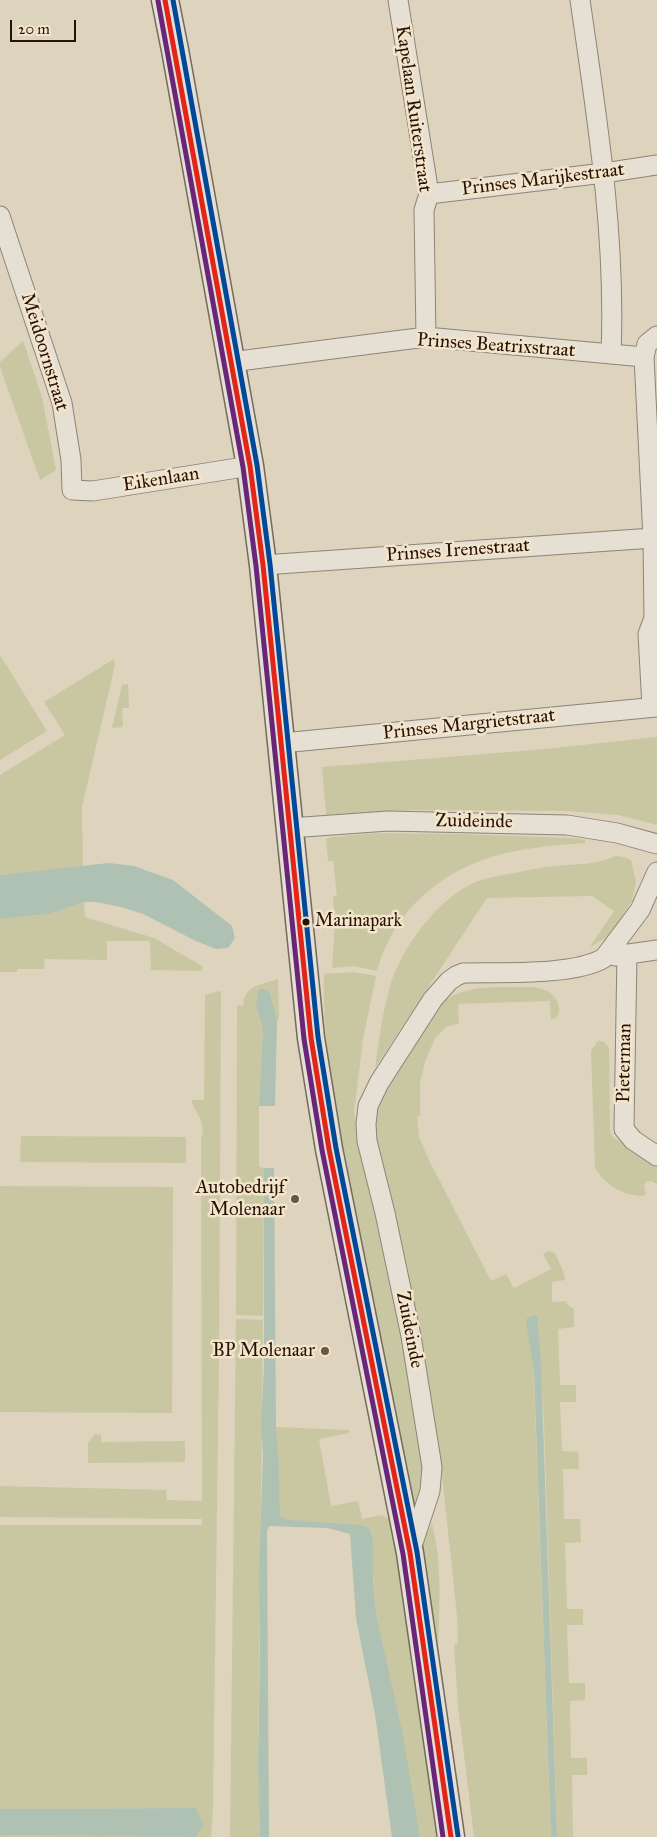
<!DOCTYPE html>
<html>
<head>
<meta charset="utf-8">
<style>
  body { margin:0 }
  #map { position:relative; width:657px; height:1837px; overflow:hidden; background:#ded3bd; font-family:"IM FELL Great Primer",serif }
  canvas { display:block }
  .scale { position:absolute; left:10px; top:20px; width:66px; height:22px; box-sizing:border-box; border:2px solid #281206; border-top:0; padding-left:6px; font-size:15px; line-height:18px; white-space:nowrap; color:#281206; -webkit-text-stroke:4px #f3e5cb; paint-order:stroke }
</style>
</head>
<body>
<div id="map">
<canvas width="657" height="1837"></canvas>
<div class="scale">20 m</div>
</div>
<script>
const c = document.querySelector('canvas').getContext('2d');
c.lineJoin = 'round';
function fill(path, color) { c.fillStyle = color; c.fill(path, 'evenodd'); }
function trace(path, color, width, dash) { c.strokeStyle = color; c.lineWidth = width; c.lineCap = dash ? 'butt' : 'round'; c.setLineDash(dash || []); c.stroke(path); }
function drawText(font, color, halo, rows, align = 'center') {
  c.font = font + ' "IM FELL Great Primer",serif'; c.lineWidth = 5; c.setLineDash([]); c.textBaseline = 'middle'; c.strokeStyle = halo; c.fillStyle = color; for (const [text, x, y, turn = 0] of rows) {
    c.save(); c.translate(x, y); c.rotate((+turn || 0) * Math.PI / 180); c.textAlign = isNaN(turn) ? turn : align; if (halo) c.strokeText(text, 0, 0); c.fillText(text, 0, 0); c.restore();
  }
}
fill(new Path2D(`
  M 23,341 L 42,397 L 56,470 L 40,480 L 0,367 L 0,362 Z
  M 0,655 L 47,731 L 0,760 Z
  M 114,659 L 115,665 L 82,807 L 83,867 L 0,875 L 0,775 L 65,735 L 44,702 Z
  M 128,684 L 129,708 L 122,708 L 123,727 L 112,728 L 122,685 Z
  M 657,737 L 657,825 L 618,815 L 565,811 L 413,810 L 326,815 L 322,767 L 535,750 Z
  M 377,833 L 458,834 L 573,838 L 585,840 L 585,843 C 559,845 532,847 506,853 C 444,868 394,908 377,971 L 354,966 L 332,968 L 335,921 L 333,897 L 337,896 L 333,861 L 328,861 L 326,839 L 333,837 Z
  M 616,856 L 624,857 L 631,860 L 636,881 L 632,901 L 609,936 L 590,947 L 614,911 L 592,896 L 487,898 L 375,1068 C 379,1042 382,1015 389,990 C 399,950 439,896 478,881 C 490,877 503,875 515,873 C 529,870 543,867 557,866 C 579,864 595,865 616,856 Z
  M 84,902 L 85,917 L 154,938 L 202,966 L 202,971 L 151,970 L 150,941 L 107,941 L 107,960 L 45,959 L 44,969 L 17,969 L 17,972 L 0,972 L 0,919 L 49,914 Z
  M 353,972 L 376,976 L 363,1039 L 354,1113 L 406,1352 L 425,1475 L 415,1507 L 413,1506 C 391,1399 368,1292 348,1185 C 336,1115 322,1046 324,974 Z
  M 278,979 L 279,1020 L 277,1020 L 270,992 L 261,988 L 256,1005 L 263,1030 L 259,1106 L 259,1167 L 264,1168 L 263,1316 L 236,1315 L 237,1005 L 243,1006 C 244,985 261,985 278,979 Z
  M 534,987 C 538,988 543,989 547,991 C 558,996 566,1016 551,1020 L 550,1001 L 458,1004 L 459,1023 L 446,1027 L 435,1038 L 425,1062 L 420,1083 L 420,1116 L 417,1117 L 419,1137 L 429,1160 L 491,1281 L 506,1274 L 514,1288 L 551,1269 L 543,1254 L 549,1251 L 555,1253 L 564,1273 L 565,1280 L 552,1282 L 552,1302 L 567,1301 L 566,1304 L 574,1309 L 574,1327 L 558,1329 L 560,1385 L 576,1385 L 576,1402 L 560,1402 L 562,1451 L 578,1452 L 579,1469 L 563,1469 L 564,1519 L 580,1519 L 581,1542 L 565,1543 L 567,1609 L 583,1609 L 583,1625 L 567,1625 L 569,1683 L 585,1683 L 585,1700 L 570,1701 L 571,1758 L 587,1758 L 587,1775 L 572,1775 L 573,1837 L 557,1837 L 544,1422 L 538,1318 L 533,1356 L 551,1837 L 474,1837 L 458,1706 L 454,1645 L 458,1643 L 457,1616 L 443,1484 L 431,1404 L 375,1136 C 376,1119 378,1106 385,1090 L 440,1005 C 463,982 504,988 534,987 Z
  M 219,991 L 221,992 L 219,1358 L 213,1808 L 211,1837 L 0,1837 L 0,1835 L 195,1837 L 196,1808 L 0,1809 L 0,1525 L 202,1525 L 202,1519 L 0,1517 L 0,1486 L 166,1490 L 167,1500 L 202,1501 L 201,1137 L 203,1135 L 201,1121 L 192,1103 L 192,1100 L 204,1100 L 205,995 Z
  M 598,1041 L 603,1041 L 609,1048 L 610,1133 L 614,1138 L 657,1165 L 657,1184 L 651,1181 L 646,1182 L 644,1186 L 646,1194 L 643,1196 C 623,1196 605,1185 595,1168 L 591,1051 Z
  M 21,1136 L 186,1137 L 186,1163 L 20,1162 Z
  M 0,1186 L 173,1187 L 172,1413 L 0,1412 Z
  M 236,1319 L 263,1320 L 258,1769 L 260,1837 L 230,1837 Z
  M 276,1427 L 349,1430 L 349,1433 L 319,1439 L 331,1506 L 358,1501 L 362,1519 L 382,1515 L 392,1521 L 440,1837 L 420,1837 L 377,1619 L 372,1569 L 364,1527 L 289,1520 L 283,1518 L 280,1515 L 279,1464 Z
  M 95,1434 L 101,1435 L 101,1442 L 185,1441 L 185,1462 L 88,1463 L 88,1443 Z
  M 432,1524 C 443,1566 439,1612 438,1655 L 422,1542 Z`), '#c9c7a2');
fill(new Path2D(`
  M 109,863 L 134,866 L 173,880 L 232,926 L 235,938 L 228,948 L 216,949 L 196,941 L 143,914 L 121,907 L 95,902 L 84,902 L 49,914 L 0,919 L 0,875 Z
  M 262,988 L 270,992 L 277,1020 L 275,1106 L 259,1106 L 263,1030 L 256,1005 L 258,991 Z
  M 264,1168 L 274,1168 L 276,1427 L 279,1464 L 280,1515 L 283,1518 L 289,1520 L 360,1525 L 369,1528 L 373,1541 L 373,1582 L 377,1619 L 403,1736 L 420,1837 L 392,1837 L 375,1714 L 356,1618 L 350,1534 L 327,1528 L 269,1526 L 267,1532 L 269,1837 L 260,1837 L 258,1769 L 260,1646 L 259,1574 L 263,1455 L 261,1429 L 264,1365 Z
  M 534,1315 L 538,1318 L 538,1322 L 541,1363 L 557,1837 L 551,1837 L 534,1372 L 526,1321 L 527,1318 Z
  M 196,1808 L 203,1825 L 196,1837 L 0,1835 L 0,1809 Z`), '#aec1b2');
const street = new Path2D(`
  M 398,0 L 429,194 L 424,210 L 426,337
  M 580,0 C 597,118 616,235 611,354
  M 429,194 L 604,173 L 657,165
  M 0,216 L 62,403 L 71,460 L 72,490 L 93,491 L 250,466
  M 231,362 L 426,337 L 644,357
  M 263,565 L 653,538
  M 652,707 L 648,634 L 654,618 L 653,538 L 644,357 L 647,344 L 657,336
  M 282,743 L 657,707
  M 290,828 L 388,821 L 567,825 L 617,833 L 657,844
  M 627,954 L 624,1129 L 633,1140 L 657,1156
  M 615,956 L 657,950
  M 410,1552 L 430,1491 L 432,1467 L 411,1336 L 385,1213 L 367,1141 L 366,1124 L 368,1106 L 379,1083 L 433,999 L 449,981 L 456,976 L 463,973 C 500,972 574,976 604,958 L 640,910 L 657,872`);
const secondary = new Path2D(`
  M 165,0 L 175,50 L 250,466 L 263,565 L 311,1038 L 329,1149 L 410,1553 L 451,1837`);
trace(street, '#8e8477', 21);
trace(secondary, '#746a5e', 29);
trace(street, '#e5dfd4', 19);
trace(secondary, '#e5dfd4', 26);
trace(new Path2D(`
  M 165,0 L 250,466 L 263,565 L 311,1038 L 329,1149 L 410,1553 L 451,1837`), '#e1251b', 5);
trace(new Path2D(`
  M 158,1 L 243,467 L 256,566 L 304,1039 L 322,1150 L 403,1554 L 443,1837`), '#68257a', 5);
trace(new Path2D(`
  M 173,0 L 257,465 L 270,564 L 318,1037 L 336,1148 L 417,1552 L 458,1836`), '#004899', 5);
for (const [x, y, r, color] of [
  [306,922,4.5,"#281206"],
  [295,1199,5,"#685646"],
  [325,1351,5,"#685646"]
]) { const dot = new Path2D(); dot.arc(x, y, r, 0, 2 * Math.PI); c.fillStyle = color; c.fill(dot); trace(dot, '#f3e5cb', 2); }
drawText('18px', '#281206', '#f3e5cb', [
  ["Marinapark",315,922]
], 'left');
drawText('19px', '#281206', '#f3e5cb', [
  ["Kapelaan Ruiterstraat",413,109,82],
  ["Prinses Marijkestraat",543,180,-7],
  ["Prinses Beatrixstraat",496,346,4],
  ["Meidoornstraat",44,352,73],
  ["Eikenlaan",161,480,-9],
  ["Prinses Irenestraat",458,551,-4],
  ["Prinses Margrietstraat",469,725,-6],
  ["Zuideinde",474,822,1],
  ["Pieterman",625,1063,-89],
  ["Zuideinde",409,1330,79]
]);
drawText('19px', '#281206', '#f3e5cb', [
  ["Autobedrijf",285,1188],
  ["Molenaar",285,1210],
  ["BP Molenaar",315,1351]
], 'right');
</script>
</body>
</html>
